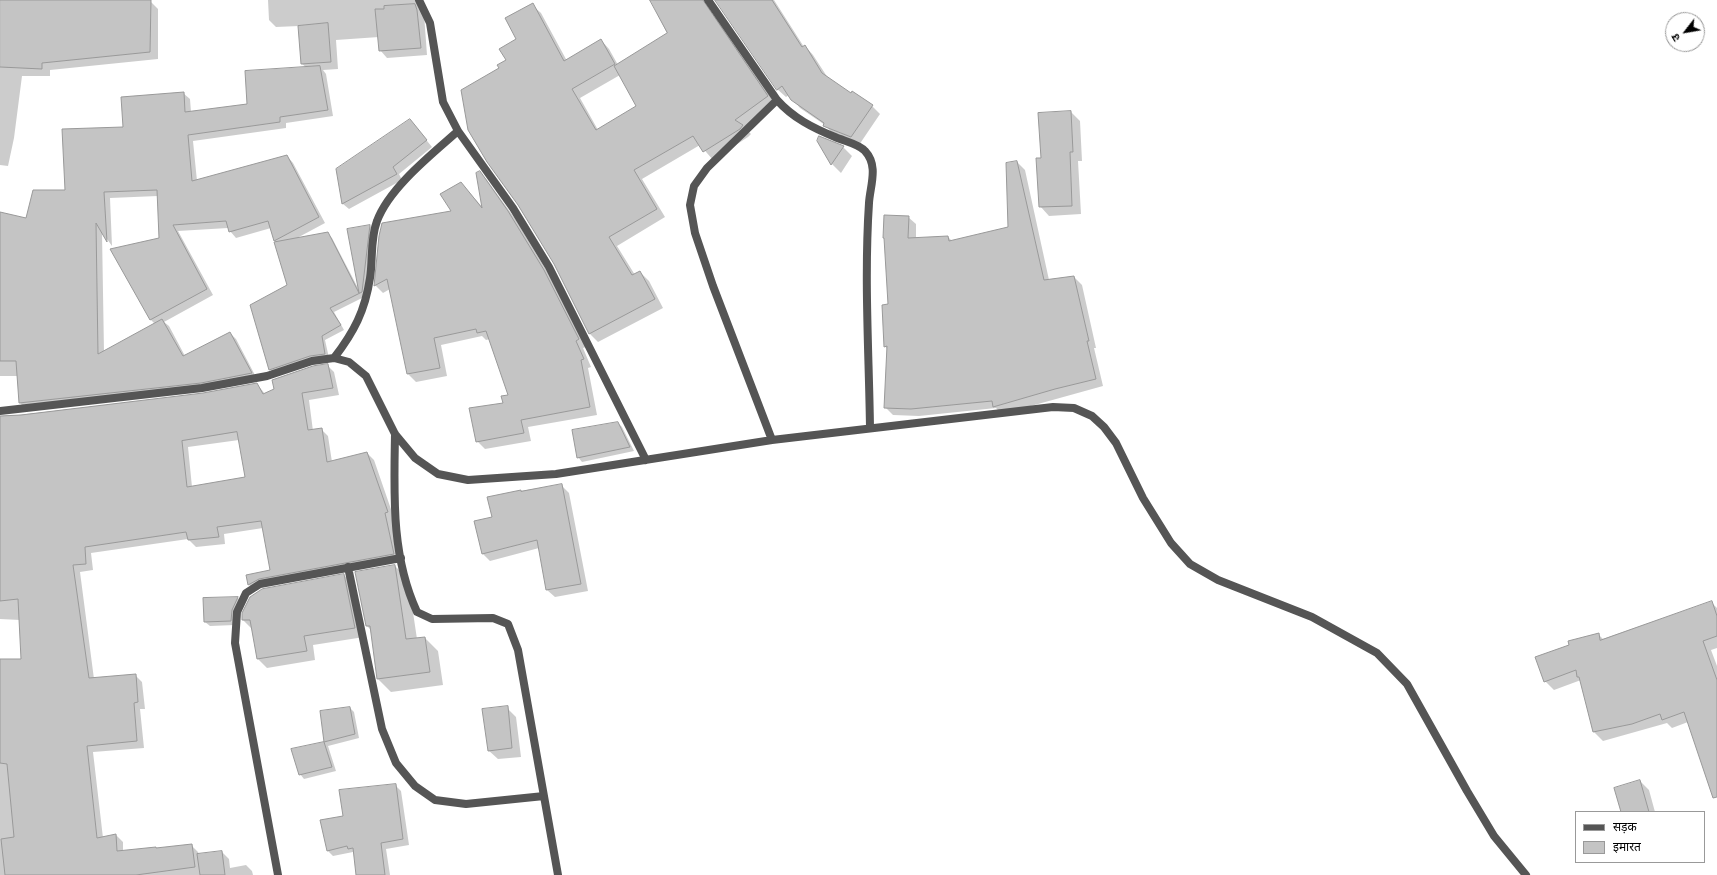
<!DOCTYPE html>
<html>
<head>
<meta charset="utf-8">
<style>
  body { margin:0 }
  #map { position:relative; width:1717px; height:875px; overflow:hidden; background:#fff; font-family:Barlow,"Noto Sans Devanagari",sans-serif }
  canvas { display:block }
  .legend { position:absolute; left:1575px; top:811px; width:130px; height:52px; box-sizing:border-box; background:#fff; border:1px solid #999; margin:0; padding:5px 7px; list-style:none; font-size:12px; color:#000 }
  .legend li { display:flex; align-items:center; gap:8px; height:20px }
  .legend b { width:20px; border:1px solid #999 }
  .north { position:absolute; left:1665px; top:12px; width:40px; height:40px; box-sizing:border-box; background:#fff; border:1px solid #999; border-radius:50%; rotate:239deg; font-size:11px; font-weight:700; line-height:16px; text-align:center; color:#000 }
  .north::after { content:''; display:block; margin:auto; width:14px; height:18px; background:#000; clip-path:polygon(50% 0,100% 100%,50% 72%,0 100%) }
</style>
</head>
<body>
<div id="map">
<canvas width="1717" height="875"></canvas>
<ul class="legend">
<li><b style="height:5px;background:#555"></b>सड़क</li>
<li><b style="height:11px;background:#c4c4c4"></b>इमारत</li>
</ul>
<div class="north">उ</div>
</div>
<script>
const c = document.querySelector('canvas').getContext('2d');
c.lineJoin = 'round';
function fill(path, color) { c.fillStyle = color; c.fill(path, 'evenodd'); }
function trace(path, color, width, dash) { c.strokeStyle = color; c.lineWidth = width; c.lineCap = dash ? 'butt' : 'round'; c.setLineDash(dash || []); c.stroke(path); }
fill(new Path2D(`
  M 0,0 L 150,1 L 158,9 L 158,59 L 50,70 L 50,76 L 22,76 L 14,138 L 8,166 L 0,165 Z
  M 268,0 L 423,0 L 427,55 L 387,58 L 380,50 L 379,37 L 336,40 L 338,69 L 323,70 L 326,74 L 333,116 L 286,123 L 286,128 L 193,141 L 197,181 L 287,156 L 293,163 L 325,223 L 297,238 L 327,233 L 332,238 L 359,290 L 370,226 L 374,230 L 366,296 L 334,312 L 344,330 L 325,340 L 329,358 L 274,373 L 269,369 L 288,285 L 271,228 L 236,238 L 230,231 L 228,228 L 178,231 L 213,295 L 164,322 L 169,326 L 185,356 L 230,333 L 236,339 L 257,379 L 26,409 L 20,403 L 17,376 L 0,376 L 0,322 L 66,191 L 124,128 L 183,93 L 190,99 L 191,112 L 248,105 L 307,68 L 302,64 L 299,26 L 276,27 L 269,20 ZM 158,196 L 160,239 L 112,249 L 151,320 L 155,324 L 104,352 L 102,232 L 112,246 L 110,198 Z
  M 651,0 L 684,0 L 707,10 L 716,18 L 776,105 L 745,128 L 751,134 L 748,137 L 713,160 L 700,145 L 642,179 L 665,217 L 617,246 L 635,275 L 640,272 L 649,281 L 663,308 L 598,342 L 590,334 L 500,68 L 507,61 L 518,40 L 532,5 L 541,13 L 567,61 L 601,40 L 609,49 L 618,65 L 669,33 ZM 620,75 L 638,106 L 598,130 L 580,98 Z
  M 722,0 L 774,0 L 804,47 L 805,46 L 813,55 L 828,78 L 851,94 L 872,106 L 880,114 L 859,145 L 833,134 L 825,125 L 800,108 L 789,95 L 786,97 L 777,89 Z
  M 1071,112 L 1080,121 L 1082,161 L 1078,161 L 1081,214 L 1049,216 L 1040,206 Z
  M 410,120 L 432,147 L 399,174 L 402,180 L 349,209 L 343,204 L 337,170 Z
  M 819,137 L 843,147 L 852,156 L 841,173 L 832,164 L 818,141 Z
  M 1017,162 L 1025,170 L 1049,280 L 1074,277 L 1082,285 L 1096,348 L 1094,348 L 1103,386 L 1002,414 L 996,408 L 919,416 L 893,415 L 885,407 L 887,349 L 885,346 L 889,305 L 908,217 L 916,224 L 916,239 L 948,237 L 952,241 L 1009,228 Z
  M 479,172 L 487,180 L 516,220 L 551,278 L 586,347 L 583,348 L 591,367 L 588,368 L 597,415 L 528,427 L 531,441 L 485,449 L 477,441 L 510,395 L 490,339 L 486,340 L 482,336 L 441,345 L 447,376 L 416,382 L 408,374 L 390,289 L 383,293 L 375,285 L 380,236 L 452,212 L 461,183 L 484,209 Z
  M 327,365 L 334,372 L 339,395 L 309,400 L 313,431 L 321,429 L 328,436 L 332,462 L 367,453 L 374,460 L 394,518 L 400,560 L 266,585 L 256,591 L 249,585 L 247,576 L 271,570 L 263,528 L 224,534 L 225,544 L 196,547 L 188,539 L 91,553 L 93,570 L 80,572 L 94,679 L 135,675 L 142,682 L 145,709 L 140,709 L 144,748 L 93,752 L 103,838 L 116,835 L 123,842 L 123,851 L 157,849 L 191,845 L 198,852 L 199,855 L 222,852 L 229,859 L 230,868 L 246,865 L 252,871 L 253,875 L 0,875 L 0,660 L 22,660 L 20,620 L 0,619 L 0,417 L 203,394 L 257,384 L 265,394 ZM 239,440 L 246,478 L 192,487 L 188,447 Z
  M 618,423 L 622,427 L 634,451 L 582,462 L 578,457 Z
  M 561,485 L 569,493 L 588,591 L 555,597 L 547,590 L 539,548 L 490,561 L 483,554 L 475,522 L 493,518 L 522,492 Z
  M 395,566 L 408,579 L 417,639 L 425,638 L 438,651 L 443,685 L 391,692 L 378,679 L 371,630 L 367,626 Z
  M 344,575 L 353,584 L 364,637 L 313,645 L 315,660 L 267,668 L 258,659 L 252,629 L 243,620 L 243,614 Z
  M 238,598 L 242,602 L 235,625 L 210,626 L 205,622 L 204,599 Z
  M 1711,602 L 1717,608 L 1717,648 L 1711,650 L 1717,666 L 1717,765 L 1688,722 L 1672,728 L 1667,723 L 1603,741 L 1594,732 L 1581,680 L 1554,690 L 1545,681 L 1598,634 L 1604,640 Z
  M 350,708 L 354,712 L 359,738 L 328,746 L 336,771 L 304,779 L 300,774 L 293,749 L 325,742 L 322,712 Z
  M 507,708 L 516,717 L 521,757 L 498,759 L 488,750 Z
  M 1640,781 L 1649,790 L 1655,812 L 1622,812 Z
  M 395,785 L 401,791 L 409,845 L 386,849 L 390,875 L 357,875 L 354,854 L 353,852 L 333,856 L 328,851 L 344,816 Z`), '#0003');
const building = new Path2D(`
  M 0,0 L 151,0 L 150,52 L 42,63 L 42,69 L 0,67 Z
  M 650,0 L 703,0 L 768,96 L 735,120 L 743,125 L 740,129 L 703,152 L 693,136 L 634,170 L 657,209 L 609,237 L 632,275 L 640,271 L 655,299 L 589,334 L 554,264 L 518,205 L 487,162 L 468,130 L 461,90 L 499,68 L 497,65 L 506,60 L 499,49 L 516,39 L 505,18 L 533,3 L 564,61 L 601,39 L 615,64 L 572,89 L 596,130 L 636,106 L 614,66 L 667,33 Z
  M 715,0 L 772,0 L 802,47 L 805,45 L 822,73 L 851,93 L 852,91 L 873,105 L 851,137 L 823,126 L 824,123 L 791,100 L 782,86 L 777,90 Z
  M 415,4 L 417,10 L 421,48 L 379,51 L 375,9 L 384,9 L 384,6 Z
  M 328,23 L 331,62 L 301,64 L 298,26 Z
  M 320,66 L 328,110 L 280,117 L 280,122 L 188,135 L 192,181 L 287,155 L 319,217 L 274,241 L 268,221 L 229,232 L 226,221 L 173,225 L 207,289 L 150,320 L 110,249 L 159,238 L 157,190 L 104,192 L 107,242 L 96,223 L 98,354 L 162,319 L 183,356 L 230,332 L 252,373 L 201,383 L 19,403 L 16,361 L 0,361 L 0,212 L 26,218 L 33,190 L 65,190 L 62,129 L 123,127 L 121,97 L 184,92 L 185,112 L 247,104 L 245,71 Z
  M 1071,111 L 1073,152 L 1070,152 L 1072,206 L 1039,207 L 1036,158 L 1041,158 L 1038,113 Z
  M 410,119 L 427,140 L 393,167 L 397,174 L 342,204 L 336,169 Z
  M 819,136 L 844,146 L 831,165 L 817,141 Z
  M 1017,161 L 1044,280 L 1074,276 L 1089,341 L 1087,341 L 1096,379 L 1055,389 L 993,407 L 992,401 L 911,409 L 884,408 L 887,346 L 884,347 L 882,305 L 888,304 L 884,238 L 883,238 L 884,215 L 909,216 L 908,238 L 948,236 L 949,241 L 1008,227 L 1006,163 Z
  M 480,171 L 508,211 L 544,270 L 579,339 L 576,341 L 584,359 L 581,360 L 590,407 L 521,420 L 524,433 L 476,442 L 469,408 L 503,403 L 501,396 L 508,395 L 486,331 L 477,333 L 476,329 L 434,338 L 440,368 L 407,374 L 387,279 L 374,286 L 379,236 L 382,223 L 451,211 L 440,194 L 461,182 L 482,208 L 476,173 Z
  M 370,225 L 362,292 L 330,308 L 341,325 L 322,336 L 325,354 L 310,356 L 269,370 L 250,305 L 287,285 L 274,242 L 328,232 L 359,293 L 347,229 Z
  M 328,364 L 333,388 L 302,393 L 308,430 L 322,428 L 327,462 L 367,452 L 388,512 L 385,513 L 394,554 L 259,579 L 248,585 L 246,575 L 270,570 L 261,521 L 217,527 L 219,537 L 188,540 L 186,532 L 85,547 L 86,564 L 73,565 L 89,678 L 136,674 L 138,702 L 134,703 L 137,741 L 87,746 L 97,838 L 116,834 L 117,851 L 156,847 L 156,848 L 192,844 L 195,867 L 136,875 L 5,875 L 1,839 L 14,837 L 7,764 L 0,763 L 0,659 L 21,659 L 18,599 L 0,601 L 0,416 L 21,415 L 203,393 L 257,383 L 263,394 L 274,389 L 272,380 L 313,366 ZM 237,432 L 245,477 L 187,487 L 182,441 Z
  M 618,422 L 630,447 L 577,458 L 572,430 Z
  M 562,484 L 581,584 L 546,590 L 537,540 L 482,554 L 474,521 L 492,517 L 487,497 L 521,490 L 521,491 Z
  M 395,565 L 406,639 L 425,637 L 430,672 L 377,679 L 370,626 L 366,626 L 355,572 Z
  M 344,574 L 355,628 L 304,636 L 307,651 L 257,659 L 250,620 L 242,620 L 242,613 L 250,597 L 262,589 Z
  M 238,597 L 232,610 L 231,621 L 204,622 L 203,598 Z
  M 1712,601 L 1717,616 L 1717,636 L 1703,641 L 1717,680 L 1717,797 L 1713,798 L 1684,712 L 1662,720 L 1660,714 L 1632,724 L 1593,732 L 1579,677 L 1577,677 L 1576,670 L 1544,682 L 1535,657 L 1569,645 L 1568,641 L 1599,633 L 1600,640 Z
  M 508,706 L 512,748 L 488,751 L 482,709 Z
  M 350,707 L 355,734 L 324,742 L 320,711 Z
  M 324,742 L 332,767 L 299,775 L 291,749 Z
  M 1640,780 L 1649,812 L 1621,812 L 1614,788 Z
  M 396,784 L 403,839 L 381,843 L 385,875 L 356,875 L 353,848 L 348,849 L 347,846 L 327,851 L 320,820 L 343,816 L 339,790 Z
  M 222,851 L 225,875 L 200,875 L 197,854 Z`);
fill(building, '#c4c4c4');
trace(building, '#999', 1);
trace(new Path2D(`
  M 419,0 L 430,23 L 443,102 L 458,131 L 513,208 L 549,267 L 646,460
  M 708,0 L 777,100 C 793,118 813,128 835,137 C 844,141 859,144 865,151 C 879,166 870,186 869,203 C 864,278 869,354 870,428
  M 334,358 C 354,332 365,311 370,278 C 373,260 370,239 377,221 C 389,188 432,154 458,131
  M 0,411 L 202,388 L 267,376 L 312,361 L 334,358 L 349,362 L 366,376 L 395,434 L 415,458 L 438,474 L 468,480 L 556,474 L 772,440 L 1053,407 L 1074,408 L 1092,416 L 1104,427 L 1116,443 L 1143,498 L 1171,543 L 1190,564 L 1218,580 L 1312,617 L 1377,653 L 1407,684 L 1467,791 L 1494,836 L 1526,875
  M 395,434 C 394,494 391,556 417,612 L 432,619 L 493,618 L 508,624 L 518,650 L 558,875
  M 772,440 L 713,286 L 695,233 L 690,205 L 694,186 L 707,168 L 777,100
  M 348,567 L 382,729 L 396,763 L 415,786 L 435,800 L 466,804 L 544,796
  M 278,875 L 235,643 L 237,612 L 246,593 L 260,584 L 401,558`), '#555', 8);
</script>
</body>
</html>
